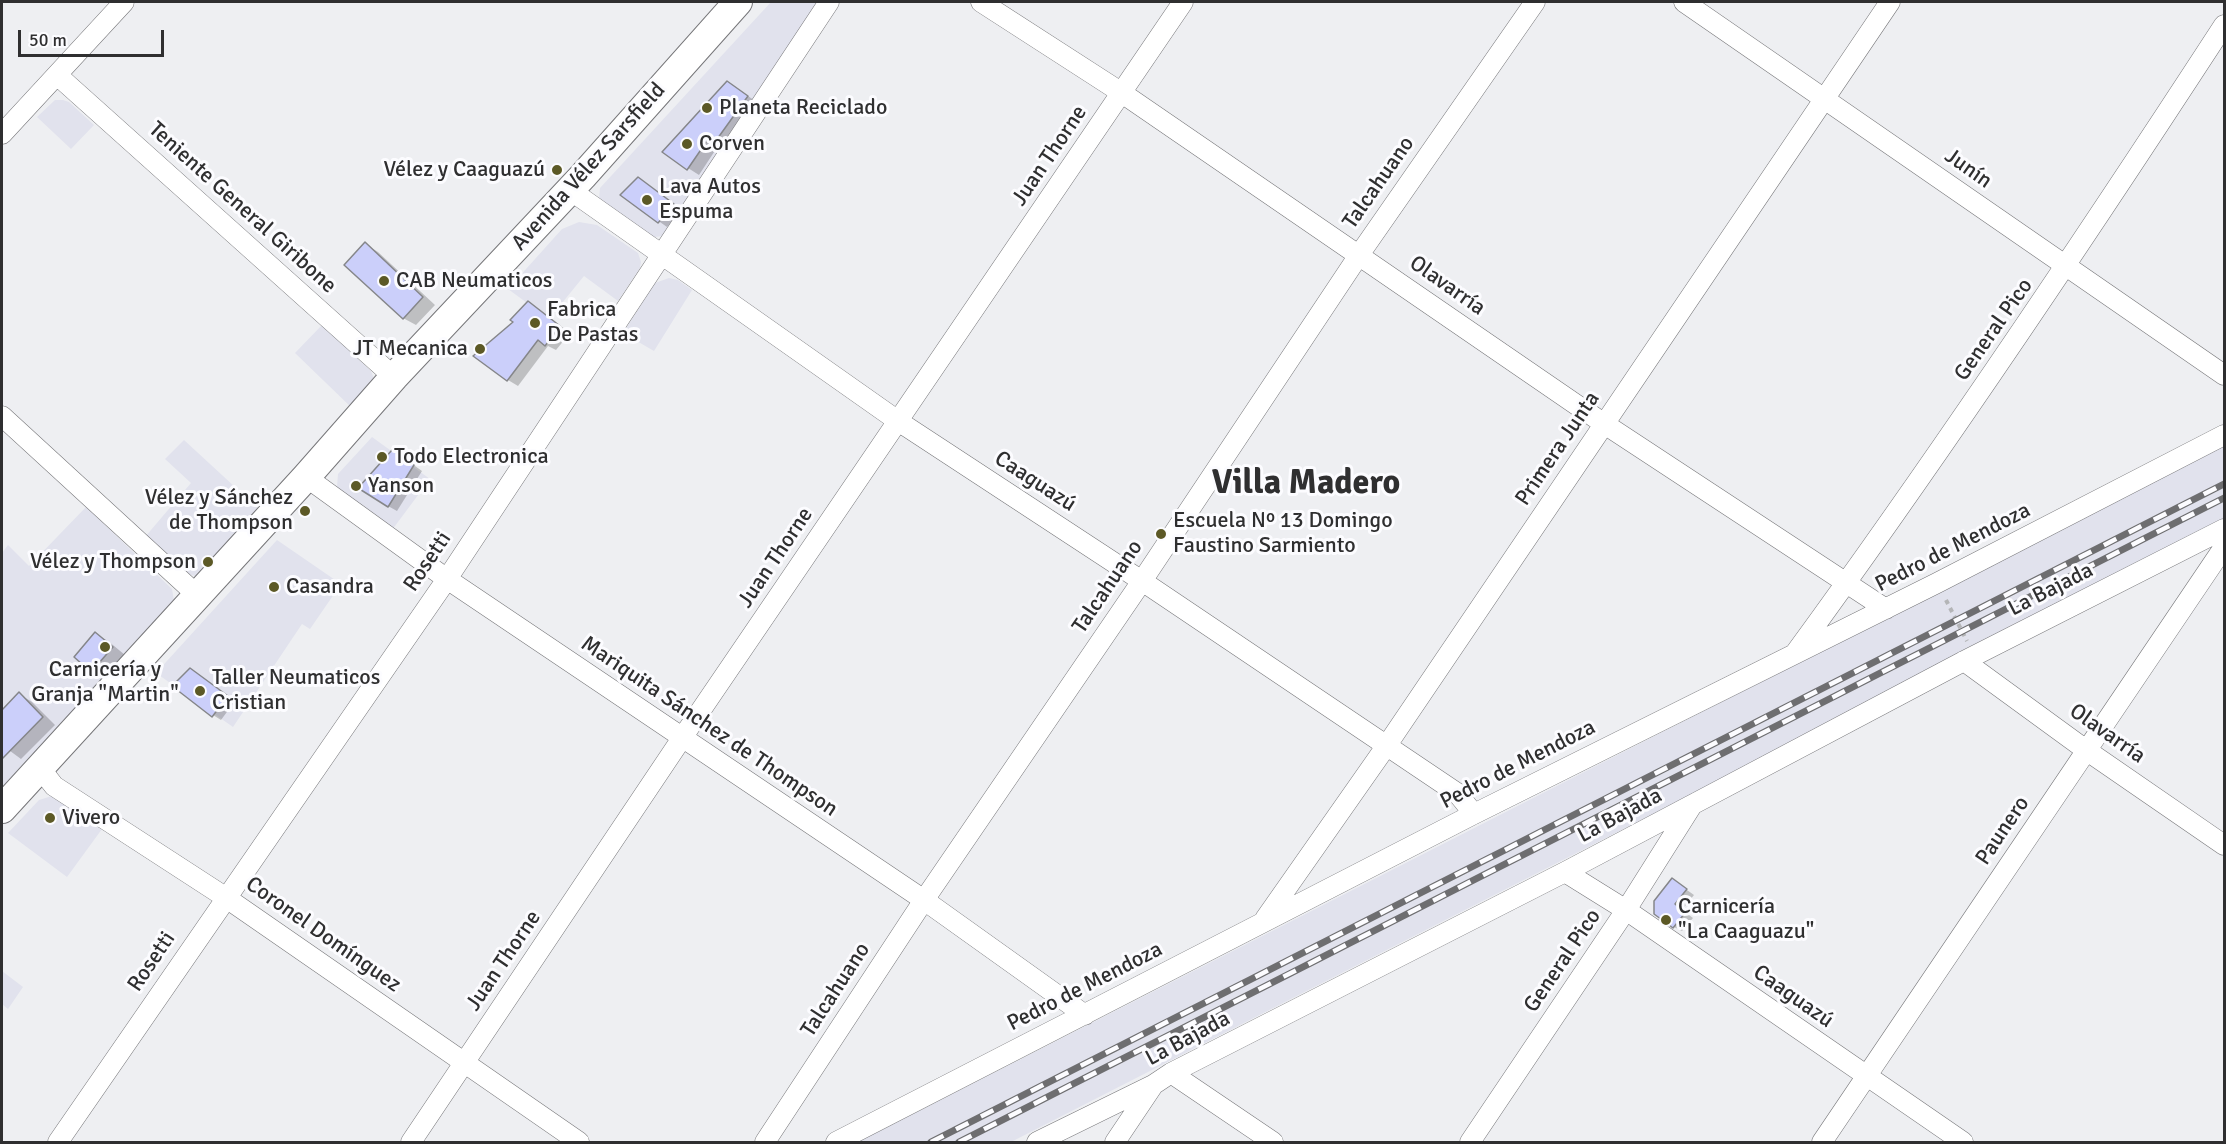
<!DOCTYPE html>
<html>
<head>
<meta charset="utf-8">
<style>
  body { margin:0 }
  #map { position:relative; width:2226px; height:1144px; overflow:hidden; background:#eeeff2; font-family:Signika,sans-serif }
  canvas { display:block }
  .frame { position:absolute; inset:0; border:3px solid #2f2f30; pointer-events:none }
  .scale { position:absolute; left:18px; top:30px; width:146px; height:27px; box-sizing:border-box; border:3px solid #2f2f30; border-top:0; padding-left:8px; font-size:18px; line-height:21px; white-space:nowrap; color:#2f2f30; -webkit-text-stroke:4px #fcfcff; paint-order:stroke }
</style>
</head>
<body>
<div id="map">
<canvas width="2226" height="1144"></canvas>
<div class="frame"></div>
<div class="scale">50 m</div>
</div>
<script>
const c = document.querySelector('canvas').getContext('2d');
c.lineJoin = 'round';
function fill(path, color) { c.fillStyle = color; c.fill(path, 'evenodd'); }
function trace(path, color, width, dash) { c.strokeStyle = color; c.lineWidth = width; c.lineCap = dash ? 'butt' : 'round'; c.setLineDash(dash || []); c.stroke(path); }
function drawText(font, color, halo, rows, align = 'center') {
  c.font = font + ' Signika,sans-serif'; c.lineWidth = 6; c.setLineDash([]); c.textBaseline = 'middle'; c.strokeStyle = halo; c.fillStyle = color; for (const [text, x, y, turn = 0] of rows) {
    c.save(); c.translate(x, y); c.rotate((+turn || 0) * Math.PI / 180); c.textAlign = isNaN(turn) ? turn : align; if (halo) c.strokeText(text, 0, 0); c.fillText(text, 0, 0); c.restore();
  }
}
fill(new Path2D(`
  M 771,2 L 822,2 L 669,228 L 662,236 L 655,237 L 649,236 L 599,199 L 600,188 Z
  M 55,100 L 63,100 L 69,102 L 94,125 L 71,149 L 37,117 Z
  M 579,222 L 597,225 L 638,253 L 641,262 L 640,268 L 618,301 L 584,276 L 549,319 L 508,289 L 562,229 Z
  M 669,278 L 678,280 L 692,290 L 654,351 L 623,333 L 655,283 Z
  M 322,325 L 371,371 L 374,379 L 354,410 L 295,353 Z
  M 372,437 L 430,479 L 392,530 L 340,493 L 337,487 L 338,474 Z
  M 184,440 L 261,511 L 204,572 L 195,576 L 185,573 L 145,537 L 191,483 L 165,459 Z
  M 2224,446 L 2224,522 L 1011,1142 L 858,1142 Z
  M 86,507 L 172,589 L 174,601 L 2,793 L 2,553 L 8,545 L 29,566 Z
  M 277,540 L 341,584 L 310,629 L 302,624 L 233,727 L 156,673 Z
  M 52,796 L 102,829 L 67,877 L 8,833 L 39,800 Z
  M 2,971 L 23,987 L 8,1009 L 2,1004 Z`), '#e1e2ed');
fill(new Path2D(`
  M 738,89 L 758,103 L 727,147 L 720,143 L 699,175 L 688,168 Z
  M 646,184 L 681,210 L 667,227 L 622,195 Z
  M 365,244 L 378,252 L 435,305 L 416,325 L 403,318 Z
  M 539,309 L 570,333 L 556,350 L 548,346 L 518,386 L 508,380 Z
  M 401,456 L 422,471 L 397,511 L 388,506 Z
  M 95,634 L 108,641 L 125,655 L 105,678 L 92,671 Z
  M 198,675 L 235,701 L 221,720 L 213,715 Z
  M 19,694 L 32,702 L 55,725 L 21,759 L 2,745 L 2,712 Z
  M 1673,880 L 1694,895 L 1682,910 L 1693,918 L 1682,931 L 1674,927 Z`), '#0003');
const building = new Path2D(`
  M 727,81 L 748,96 L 715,142 L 711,135 L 687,170 L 662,152 Z
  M 638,177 L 674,204 L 658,223 L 620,195 Z
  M 365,242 L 423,297 L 403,319 L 344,265 Z
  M 528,301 L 560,326 L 545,346 L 538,340 L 507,381 L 473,356 L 513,322 L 510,320 Z
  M 392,450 L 414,465 L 388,507 L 358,488 Z
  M 95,632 L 113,647 L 91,672 L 74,657 Z
  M 190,668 L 228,696 L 212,717 L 172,686 Z
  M 19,692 L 43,717 L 2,759 L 2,710 Z
  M 1672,878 L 1687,889 L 1675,904 L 1685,913 L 1673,928 L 1654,914 L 1654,901 Z`);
fill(building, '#cbcffa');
trace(building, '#858689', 1.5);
const street = new Path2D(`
  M 981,2 L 1122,93 L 1603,423 L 1886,609
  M 1684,2 L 2224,375
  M 57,75 L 394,377
  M 2,134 L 124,2
  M 570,190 L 898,421 L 1142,581 L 1457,793 L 1474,814
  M 2,416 L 197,595
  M 306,477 L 447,579 L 924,900 L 1085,1015
  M 1796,652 C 1945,448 2086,237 2224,25
  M 1964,661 L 2086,750 L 2224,845
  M 40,768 L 54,786 L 225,897 L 579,1142
  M 1565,872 L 1626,910 L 1963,1142
  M 1265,919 L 1387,745 L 1890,2
  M 1171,1073 L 1273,1142
  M 58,1142 L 447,579 L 829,2
  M 411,1142 L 682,738 L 1183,2
  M 765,1142 L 924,900 L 1142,581 L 1359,255 L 1535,2
  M 836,1142 L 1474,814 L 1937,583 L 2224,435
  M 1037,1142 L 1153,1085 L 1171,1073 L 1565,872 L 1964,661 L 2224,529
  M 1115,1142 L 1152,1087
  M 1470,1142 L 1626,910 L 1691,807
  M 1822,1142 L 2224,547`);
const secondary = new Path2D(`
  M 2,809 L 306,477 L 394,377 L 583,176 L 738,2`);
trace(street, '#767679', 21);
trace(secondary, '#767679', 30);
trace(new Path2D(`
  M 1946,600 L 1967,641`), '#b4b5b7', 4, [4.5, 4.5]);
trace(street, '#fff', 20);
trace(secondary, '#fff', 28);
const rail = new Path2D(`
  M 931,1142 L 2224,484
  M 959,1142 L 2224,498`);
trace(rail, '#6e6e70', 7);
trace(rail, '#fcfcff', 4.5, [14]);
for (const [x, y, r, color] of [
  [707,108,6,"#5c5926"],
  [687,144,6,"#5c5926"],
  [557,170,6,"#5c5926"],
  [647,200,6,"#5c5926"],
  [384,281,6,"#5c5926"],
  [535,323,6,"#5c5926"],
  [480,349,6,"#5c5926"],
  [382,457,6,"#5c5926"],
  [356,486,6,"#5c5926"],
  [305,511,6,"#5c5926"],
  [1161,534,6,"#5c5926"],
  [208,562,6,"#5c5926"],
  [274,587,6,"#5c5926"],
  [105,647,6,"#5c5926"],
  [200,691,6,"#5c5926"],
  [50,818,6,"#5c5926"],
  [1666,920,6,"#5c5926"]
]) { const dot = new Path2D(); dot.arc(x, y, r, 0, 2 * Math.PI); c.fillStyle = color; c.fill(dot); trace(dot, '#fcfcff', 2); }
drawText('22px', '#2f2f30', '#fcfcff', [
  ["Planeta Reciclado",719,108],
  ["Corven",699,144],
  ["Vélez y Caaguazú",545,170,"right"],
  ["Lava Autos",659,187],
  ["Espuma",659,212],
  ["CAB Neumaticos",396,281],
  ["Fabrica",547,310],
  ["De Pastas",547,335],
  ["JT Mecanica",468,349,"right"],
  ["Todo Electronica",394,457],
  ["Yanson",368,486],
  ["Vélez y Sánchez",293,498,"right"],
  ["de Thompson",293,523,"right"],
  ["Escuela Nº 13 Domingo",1173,521],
  ["Faustino Sarmiento",1173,546],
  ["Vélez y Thompson",196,562,"right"],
  ["Casandra",286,587],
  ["Carnicería y",105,670,"center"],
  ["Granja \"Martin\"",105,695,"center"],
  ["Taller Neumaticos",212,678],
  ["Cristian",212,703],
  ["Vivero",62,818],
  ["Carnicería",1678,907],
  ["\"La Caaguazu\"",1678,932]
], 'left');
drawText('22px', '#2f2f30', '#fcfcff', [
  ["Juan Thorne",1050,156,-56],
  ["Avenida Vélez Sarsfield",589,167,-48],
  ["Junín",1968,169,35],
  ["Talcahuano",1379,183,-55],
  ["Teniente General Giribone",242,208,42],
  ["Olavarría",1447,286,35],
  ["General Pico",1994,330,-55],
  ["Primera Junta",1558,449,-56],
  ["Caaguazú",1035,482,33],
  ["Pedro de Mendoza",1953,548,-27],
  ["Juan Thorne",776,558,-56],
  ["Rosetti",428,562,-56],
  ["Talcahuano",1108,587,-56],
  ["La Bajada",2051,590,-27],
  ["Mariquita Sánchez de Thompson",709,727,34],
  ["Olavarría",2107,734,35],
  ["Pedro de Mendoza",1518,765,-27],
  ["La Bajada",1620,816,-28],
  ["Paunero",2003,831,-56],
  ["Coronel Domínguez",323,935,35],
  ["Juan Thorne",504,961,-56],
  ["General Pico",1563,961,-56],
  ["Rosetti",152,962,-56],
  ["Pedro de Mendoza",1085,987,-27],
  ["Talcahuano",836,990,-57],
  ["Caaguazú",1793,997,35],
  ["La Bajada",1188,1039,-28]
]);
drawText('bold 34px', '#2f2f30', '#fcfcff', [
  ["Villa Madero",1306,484]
]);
</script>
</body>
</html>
